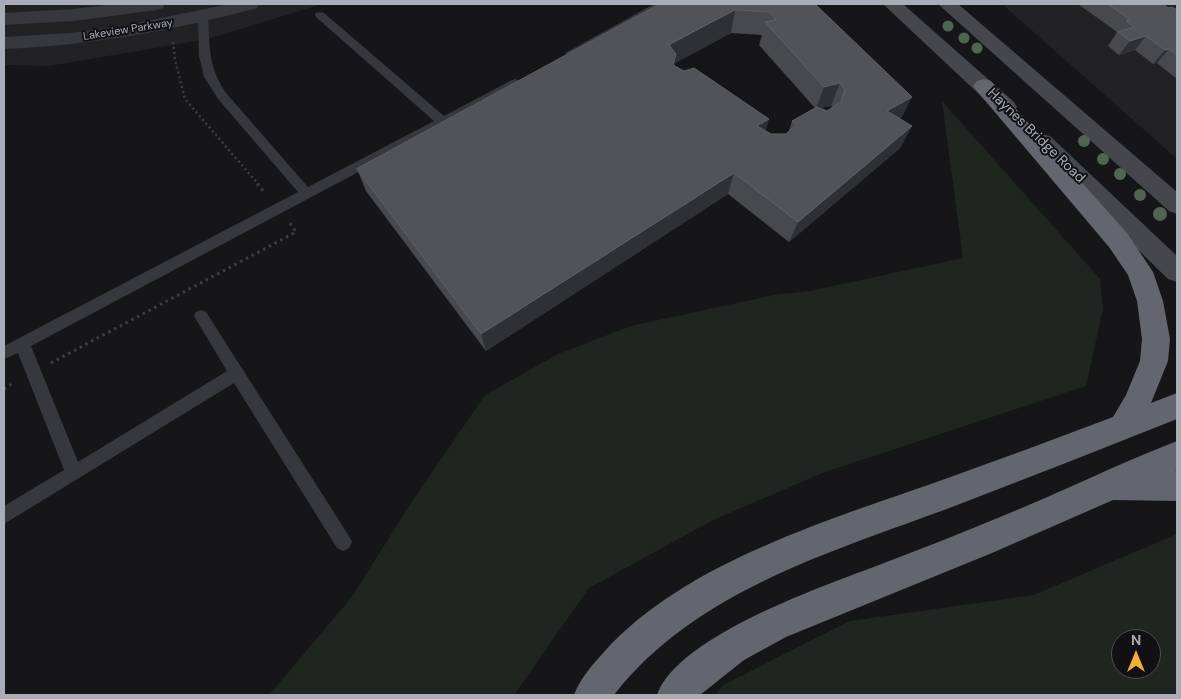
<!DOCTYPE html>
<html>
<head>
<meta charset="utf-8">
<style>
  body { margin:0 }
  #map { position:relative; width:1181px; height:699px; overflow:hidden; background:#161618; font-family:"DM Sans",sans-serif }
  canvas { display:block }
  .frame { position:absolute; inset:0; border:5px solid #a8adb8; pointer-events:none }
  .north { position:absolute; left:1111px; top:629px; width:50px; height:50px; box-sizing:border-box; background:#111113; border:1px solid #4d4f55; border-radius:50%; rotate:0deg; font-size:14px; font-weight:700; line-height:20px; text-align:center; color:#a8adb8 }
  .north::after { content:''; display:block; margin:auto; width:18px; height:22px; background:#f2b134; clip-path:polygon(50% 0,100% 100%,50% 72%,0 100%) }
</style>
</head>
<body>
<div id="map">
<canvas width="1181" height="699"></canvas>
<div class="frame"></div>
<div class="north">N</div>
</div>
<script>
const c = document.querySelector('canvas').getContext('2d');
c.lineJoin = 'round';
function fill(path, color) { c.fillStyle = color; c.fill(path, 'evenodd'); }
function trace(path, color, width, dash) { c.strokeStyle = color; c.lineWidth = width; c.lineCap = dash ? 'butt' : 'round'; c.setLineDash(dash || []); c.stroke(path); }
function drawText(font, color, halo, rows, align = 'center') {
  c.font = font + ' "DM Sans",sans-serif'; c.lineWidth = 4; c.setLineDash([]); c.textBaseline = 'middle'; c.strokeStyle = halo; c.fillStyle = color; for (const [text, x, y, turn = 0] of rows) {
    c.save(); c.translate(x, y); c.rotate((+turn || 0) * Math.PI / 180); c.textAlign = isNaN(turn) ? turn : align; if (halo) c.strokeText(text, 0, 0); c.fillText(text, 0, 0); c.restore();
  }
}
fill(new Path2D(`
  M 4,4 L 322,4 L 208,39 L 49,66 L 4,65 Z
  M 1002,4 L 1177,4 L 1177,159 Z`), '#222225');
fill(new Path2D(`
  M 942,101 L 1100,279 L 1103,309 L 1086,386 L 825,472 L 713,520 L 589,588 L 514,695 L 269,695 L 351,598 L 411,503 L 485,395 L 558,354 L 631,326 L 774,295 L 810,291 L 963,258 Z
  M 1177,534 L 1177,695 L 715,695 L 723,685 L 850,621 L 1034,595 ZM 1121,639 L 1151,639 L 1151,669 L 1121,669 Z`), '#1e261f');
trace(new Path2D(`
  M 173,42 L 175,60 L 185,99 L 259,185`), '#3d3f44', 2.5, [2, 3]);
trace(new Path2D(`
  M 257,184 L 265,193
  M 51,363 L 296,232 L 290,223
  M 4,389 L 15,382`), '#3d3f44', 3, [2.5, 4]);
fill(new Path2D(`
  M 654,4 L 666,4 L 575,55 L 571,56 L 565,53 Z
  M 320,12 L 324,13 L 444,116 L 512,80 L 516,79 L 522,83 L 447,125 L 31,346 L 78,462 L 227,371 L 194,316 L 196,312 L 201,310 L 206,312 L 349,536 L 352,542 L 349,548 L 343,551 L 337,548 L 234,383 L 4,524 L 4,506 L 64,470 L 18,353 L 4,359 L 4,346 L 298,192 L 218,99 L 204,77 L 199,56 L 198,17 L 199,15 L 203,14 L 208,17 C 210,49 208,66 226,93 L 308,187 L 434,121 L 316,17 L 315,15 L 316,13 Z`), '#37383d');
fill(new Path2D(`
  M 115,4 L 165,4 L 163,8 L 156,10 L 74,21 L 4,25 L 4,13 L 74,9 Z
  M 229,4 L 259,4 L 257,8 C 170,31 94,45 4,49 L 4,37 L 71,33 L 123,26 Z`), '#37383d');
fill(new Path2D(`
  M 883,4 L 903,4 L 1014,102 L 1017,107 L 1014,112 L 1006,114 L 998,112 Z
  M 938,4 L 958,4 L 1177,192 L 1177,214 L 1169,211 Z
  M 1042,134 L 1050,136 L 1177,256 L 1177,282 L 1168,279 L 1034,148 L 1031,142 L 1034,136 Z`), '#45474d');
fill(new Path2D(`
  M 984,79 L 991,81 L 1127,233 L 1153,272 L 1163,301 L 1170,339 L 1168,361 L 1151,403 L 1177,393 L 1177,419 C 1102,449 1027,478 952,507 C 832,552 696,590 614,695 L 574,695 C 580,679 592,665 604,652 C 686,561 833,519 945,479 C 1001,459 1057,438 1113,417 L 1126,395 L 1140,361 L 1142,339 L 1137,301 L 1128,275 L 1109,247 L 977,91 L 973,86 L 977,81 Z
  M 1177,441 L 1177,470 L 1175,471 L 1177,471 L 1177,501 L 1113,500 L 992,553 L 786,637 L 744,660 L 700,695 L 657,695 C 678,635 827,585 884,563 C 923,548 962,533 1000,517 C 1060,493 1117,464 1177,441 Z`), '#63666e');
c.fillStyle = '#506452';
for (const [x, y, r] of [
  [948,26,5.5],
  [964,38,5.5],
  [977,48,5.5],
  [1084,141,6],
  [1103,159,6],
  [1120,174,6],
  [1140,195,6],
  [1160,214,7]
]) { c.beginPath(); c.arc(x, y, r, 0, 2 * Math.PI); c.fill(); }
fill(new Path2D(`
  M 660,4 L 815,4 L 900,119 L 912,126 L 900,148 L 789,242 L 728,194 L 486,351 L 366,191 L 357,169 ZM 731,33 L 762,35 L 759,45 L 815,108 L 792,121 L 789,131 L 786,134 L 771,134 L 766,131 L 675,66 L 675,63 ZM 831,106 L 833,107 L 827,111 L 820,108 Z
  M 1078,4 L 1163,4 L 1168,8 L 1177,10 L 1177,79 L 1157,63 L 1153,64 L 1135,50 L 1119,55 L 1108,46 L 1117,32 Z`), '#47494d');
fill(new Path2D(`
  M 735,10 L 731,33 L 675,63 L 673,76 L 669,45 Z
  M 1146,36 L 1135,50 L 1119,55 L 1130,41 Z
  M 1169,49 L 1157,63 L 1153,64 L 1165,50 Z
  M 840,83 L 831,106 L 816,109 L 824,87 Z
  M 912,97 L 901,119 L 887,111 Z
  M 769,119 L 763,141 L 757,126 Z
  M 912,126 L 900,148 L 789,242 L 798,222 Z
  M 734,173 L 728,194 L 486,351 L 481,334 Z`), '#2f3033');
const building = new Path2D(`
  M 660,4 L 815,4 L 912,97 L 887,111 L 912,126 L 798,222 L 734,173 L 481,334 L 357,169 ZM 735,10 L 770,12 L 776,20 L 765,22 L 824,87 L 840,83 L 845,90 L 841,102 L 827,111 L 817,107 L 792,121 L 797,124 L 786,134 L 771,134 L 757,126 L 769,119 L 694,68 L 684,71 L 673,65 L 676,54 L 669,45 Z
  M 1108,4 L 1163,4 L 1168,8 L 1172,7 L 1177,10 L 1177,55 L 1169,49 L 1165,50 L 1146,36 L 1130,41 L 1118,32 L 1134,27 L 1126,21 L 1130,20 Z`);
fill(building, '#525359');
trace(building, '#5f6168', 1);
drawText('11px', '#a8adb8', '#111113', [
  ["Lakeview Parkway",128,30,-9]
]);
drawText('14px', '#a8adb8', '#111113', [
  ["Haynes Bridge Road",1036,136,44]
]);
</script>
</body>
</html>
